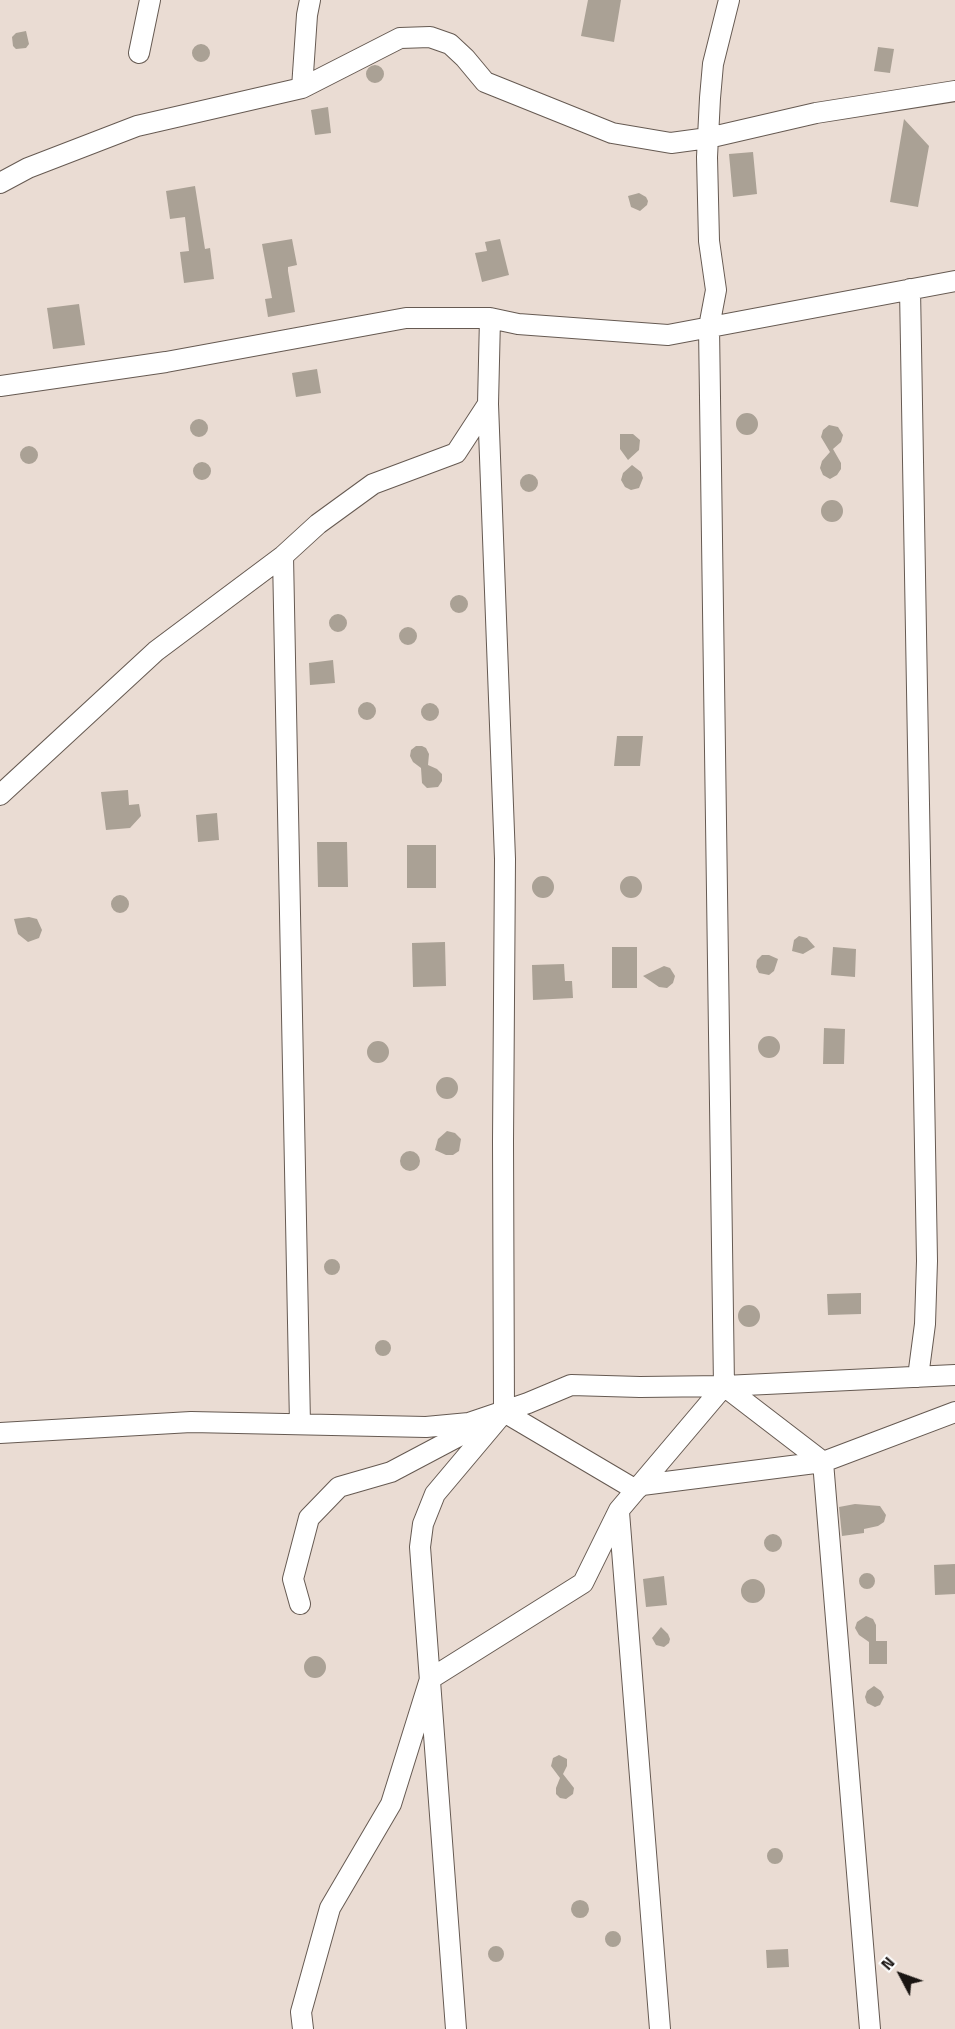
<!DOCTYPE html>
<html>
<head>
<meta charset="utf-8">
<style>
  body { margin:0 }
  #map { position:relative; width:955px; height:2029px; overflow:hidden; background:#eadcd3; font-family:"Titillium Web",sans-serif }
  canvas { display:block }
  .north { position:absolute; left:871px; top:1945px; width:60px; height:60px; -webkit-text-stroke:4px #fff; paint-order:stroke; rotate:311deg; font-size:16px; font-weight:700; line-height:24px; text-align:center; color:#1a1512 }
  .north::after { content:''; display:block; margin:auto; width:21px; height:27px; background:#1a1512; clip-path:polygon(50% 0,100% 100%,50% 72%,0 100%) }
</style>
</head>
<body>
<div id="map">
<canvas width="955" height="2029"></canvas>
<div class="north">N</div>
</div>
<script>
const c = document.querySelector('canvas').getContext('2d');
c.lineJoin = 'round';
function fill(path, color) { c.fillStyle = color; c.fill(path, 'evenodd'); }
function trace(path, color, width, dash) { c.strokeStyle = color; c.lineWidth = width; c.lineCap = dash ? 'butt' : 'round'; c.setLineDash(dash || []); c.stroke(path); }
fill(new Path2D(`
  M 588,0 L 621,0 L 614,42 L 581,36 Z
  M 26,31 L 29,44 L 26,48 L 16,49 L 13,46 L 12,37 L 16,33 Z
  M192 53a9 9 0 1 1 18 0a9 9 0 1 1-18 0Z
  M 878,47 L 894,49 L 890,73 L 874,71 Z
  M366 74a9 9 0 1 1 18 0a9 9 0 1 1-18 0Z
  M 328,107 L 331,133 L 315,135 L 311,110 Z
  M 904,119 L 929,146 L 918,207 L 890,202 Z
  M 753,152 L 757,194 L 733,197 L 729,154 Z
  M 195,186 L 205,249 L 210,248 L 214,279 L 184,283 L 180,252 L 189,251 L 185,217 L 170,219 L 166,191 Z
  M 639,193 L 646,197 L 648,201 L 647,205 L 640,211 L 631,207 L 628,196 Z
  M 292,239 L 297,265 L 288,267 L 288,271 L 295,312 L 268,317 L 265,299 L 272,298 L 262,244 Z
  M 500,239 L 509,275 L 482,282 L 475,253 L 487,251 L 485,242 Z
  M 79,304 L 85,345 L 53,349 L 47,308 Z
  M 317,369 L 321,393 L 296,397 L 292,373 Z
  M736 424a11 11 0 1 1 22 0a11 11 0 1 1-22 0Z
  M190 428a9 9 0 1 1 18 0a9 9 0 1 1-18 0Z
  M 829,425 L 838,427 L 843,435 L 841,442 L 833,449 L 841,463 L 841,469 L 837,475 L 830,479 L 823,475 L 820,468 L 822,461 L 830,452 L 821,437 L 823,430 Z
  M 620,434 L 633,434 L 640,440 L 639,450 L 628,460 L 620,449 Z
  M20 455a9 9 0 1 1 18 0a9 9 0 1 1-18 0Z
  M193 471a9 9 0 1 1 18 0a9 9 0 1 1-18 0Z
  M 632,465 L 641,472 L 643,478 L 639,488 L 631,490 L 625,487 L 621,480 L 623,473 Z
  M520 483a9 9 0 1 1 18 0a9 9 0 1 1-18 0Z
  M821 511a11 11 0 1 1 22 0a11 11 0 1 1-22 0Z
  M450 604a9 9 0 1 1 18 0a9 9 0 1 1-18 0Z
  M329 623a9 9 0 1 1 18 0a9 9 0 1 1-18 0Z
  M399 636a9 9 0 1 1 18 0a9 9 0 1 1-18 0Z
  M 333,660 L 335,683 L 310,685 L 309,663 Z
  M358 711a9 9 0 1 1 18 0a9 9 0 1 1-18 0Z
  M421 712a9 9 0 1 1 18 0a9 9 0 1 1-18 0Z
  M 617,736 L 643,736 L 640,766 L 614,766 Z
  M 416,746 L 422,746 L 426,748 L 429,754 L 428,765 L 437,769 L 442,774 L 442,781 L 438,787 L 427,788 L 422,783 L 421,768 L 413,762 L 410,756 L 411,750 Z
  M 128,790 L 129,805 L 139,804 L 141,816 L 130,828 L 106,830 L 101,792 Z
  M 217,813 L 219,840 L 198,842 L 196,815 Z
  M 317,842 L 347,842 L 348,887 L 318,887 Z
  M 407,845 L 436,845 L 436,888 L 407,888 Z
  M620 887a11 11 0 1 1 22 0a11 11 0 1 1-22 0Z
  M532 887a11 11 0 1 1 22 0a11 11 0 1 1-22 0Z
  M111 904a9 9 0 1 1 18 0a9 9 0 1 1-18 0Z
  M 29,917 L 37,919 L 42,930 L 39,938 L 28,942 L 18,934 L 14,919 Z
  M 799,936 L 807,938 L 815,947 L 803,954 L 792,951 L 794,940 Z
  M 445,942 L 446,986 L 413,987 L 412,943 Z
  M 612,947 L 637,947 L 637,988 L 612,988 Z
  M 833,947 L 856,949 L 855,977 L 831,975 Z
  M 762,955 L 769,955 L 778,959 L 774,971 L 769,975 L 759,973 L 756,967 L 757,960 Z
  M 564,964 L 565,981 L 572,981 L 573,998 L 533,1000 L 532,965 Z
  M 664,966 L 670,968 L 675,976 L 673,983 L 667,988 L 659,987 L 643,976 Z
  M 824,1028 L 845,1029 L 844,1064 L 823,1064 Z
  M758 1047a11 11 0 1 1 22 0a11 11 0 1 1-22 0Z
  M367 1052a11 11 0 1 1 22 0a11 11 0 1 1-22 0Z
  M436 1088a11 11 0 1 1 22 0a11 11 0 1 1-22 0Z
  M 447,1131 L 455,1133 L 461,1139 L 459,1151 L 453,1155 L 446,1155 L 435,1150 L 438,1139 Z
  M400 1161a10 10 0 1 1 20 0a10 10 0 1 1-20 0Z
  M324 1267a8 8 0 1 1 16 0a8 8 0 1 1-16 0Z
  M 861,1293 L 861,1314 L 828,1315 L 827,1294 Z
  M738 1316a11 11 0 1 1 22 0a11 11 0 1 1-22 0Z
  M375 1348a8 8 0 1 1 16 0a8 8 0 1 1-16 0Z
  M 855,1504 L 880,1506 L 886,1515 L 884,1522 L 878,1526 L 864,1529 L 864,1533 L 842,1536 L 839,1507 Z
  M764 1543a9 9 0 1 1 18 0a9 9 0 1 1-18 0Z
  M 955,1564 L 955,1594 L 935,1595 L 934,1565 Z
  M859 1581a8 8 0 1 1 16 0a8 8 0 1 1-16 0Z
  M 664,1576 L 667,1605 L 646,1607 L 643,1579 Z
  M741 1591a12 12 0 1 1 24 0a12 12 0 1 1-24 0Z
  M 866,1616 L 873,1619 L 876,1625 L 876,1641 L 887,1641 L 887,1664 L 869,1664 L 869,1642 L 859,1635 L 855,1628 L 857,1622 Z
  M 661,1627 L 668,1634 L 670,1639 L 669,1643 L 664,1647 L 656,1645 L 652,1638 Z
  M304 1667a11 11 0 1 1 22 0a11 11 0 1 1-22 0Z
  M 874,1686 L 881,1691 L 884,1697 L 880,1705 L 875,1707 L 867,1703 L 865,1697 L 867,1691 Z
  M 559,1755 L 567,1759 L 567,1766 L 563,1774 L 574,1788 L 573,1794 L 566,1799 L 560,1798 L 556,1794 L 556,1788 L 560,1778 L 551,1766 L 553,1758 Z
  M767 1856a8 8 0 1 1 16 0a8 8 0 1 1-16 0Z
  M571 1909a9 9 0 1 1 18 0a9 9 0 1 1-18 0Z
  M605 1939a8 8 0 1 1 16 0a8 8 0 1 1-16 0Z
  M488 1954a8 8 0 1 1 16 0a8 8 0 1 1-16 0Z
  M 788,1949 L 789,1967 L 767,1968 L 766,1950 Z`), '#aaa195');
const street = new Path2D(`
  M 139,53 L 150,0
  M 302,88 L 307,15 L 310,0
  M 0,183 L 28,168 L 137,126 L 302,88 L 400,38 L 430,37 L 450,44 L 465,58 L 485,82 L 612,133 L 671,143 L 708,138 L 816,113 L 955,91
  M 910,289 L 927,1261 L 925,1324 L 918,1377
  M 0,386 L 166,362 L 406,318 L 490,318 L 518,324 L 668,335 L 955,281
  M 283,556 L 300,1424
  M 0,795 L 156,651 L 283,556 L 318,524 L 373,484 L 456,453 L 488,404
  M 724,1386 L 823,1462 L 870,2029
  M 504,1412 L 636,1490
  M 0,1433 L 191,1422 L 426,1427 L 469,1423 L 528,1403 L 571,1385 L 640,1387 L 724,1386 L 955,1375
  M 637,1489 L 642,1485 L 823,1462 L 955,1412
  M 619,1512 L 660,2029
  M 300,1604 L 293,1579 L 309,1518 L 339,1487 L 391,1472 L 478,1426
  M 303,2029 L 301,2012 L 330,1908 L 391,1804 L 430,1679 L 583,1583 L 619,1510 L 724,1386 L 709,327 L 716,290 L 709,241 L 707,157 L 710,98 L 713,64 L 729,0
  M 456,2029 L 420,1547 L 423,1524 L 435,1494 L 504,1412 L 503,1141 L 505,859 L 488,404 L 490,318`);
trace(street, '#665a52', 22);
trace(street, '#fff', 20);
</script>
</body>
</html>
